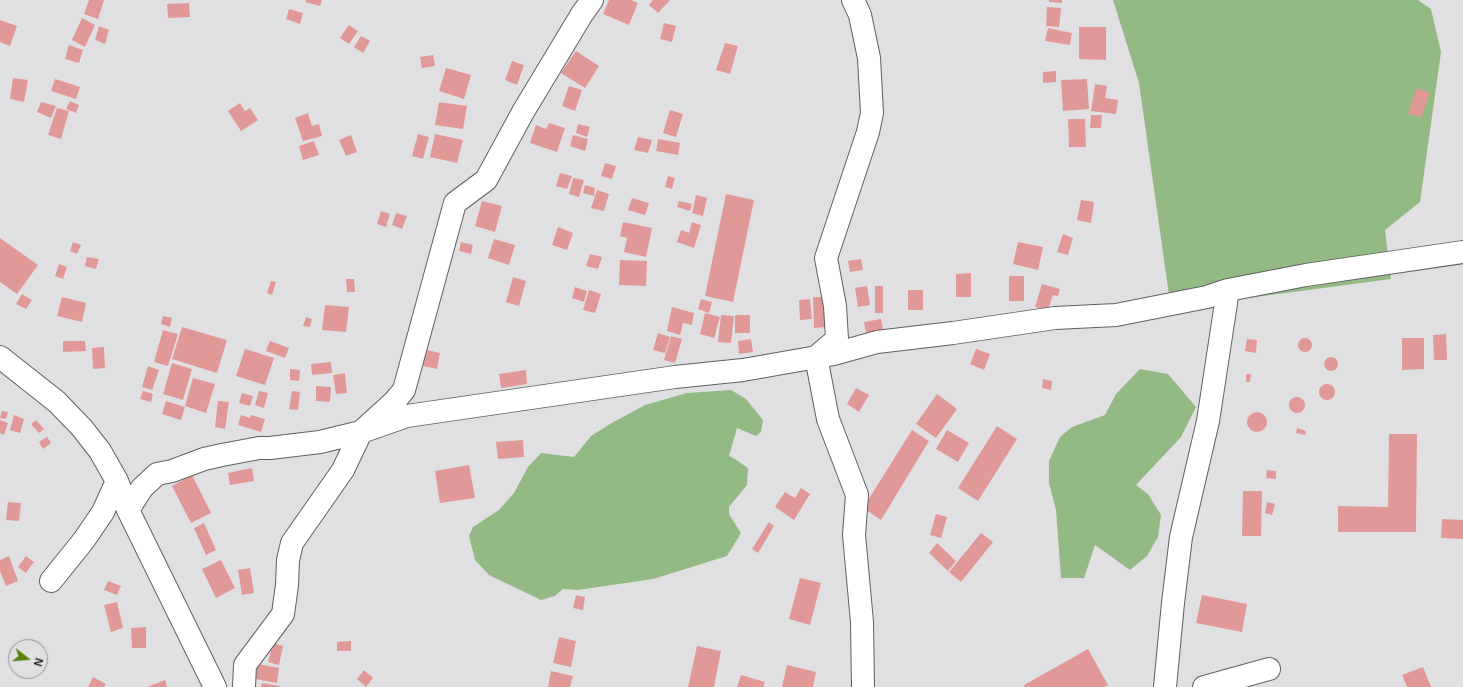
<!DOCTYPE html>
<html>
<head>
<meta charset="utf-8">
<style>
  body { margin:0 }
  #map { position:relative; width:1463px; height:687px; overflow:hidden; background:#e0e0e2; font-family:Arial,sans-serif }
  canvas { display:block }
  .north { position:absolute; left:8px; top:639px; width:40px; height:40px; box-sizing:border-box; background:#e0e0e2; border:1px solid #939394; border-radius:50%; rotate:107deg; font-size:11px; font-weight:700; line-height:16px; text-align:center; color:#1f1f1f }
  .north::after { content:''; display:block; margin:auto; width:14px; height:18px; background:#55820f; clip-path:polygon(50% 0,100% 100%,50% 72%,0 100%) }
</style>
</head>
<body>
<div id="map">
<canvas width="1463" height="687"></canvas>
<div class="north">N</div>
</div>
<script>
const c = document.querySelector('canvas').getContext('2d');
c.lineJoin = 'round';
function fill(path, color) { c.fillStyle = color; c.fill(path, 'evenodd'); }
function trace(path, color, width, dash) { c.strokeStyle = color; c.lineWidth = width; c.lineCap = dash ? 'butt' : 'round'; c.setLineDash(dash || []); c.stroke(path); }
fill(new Path2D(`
  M 1113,0 L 1418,0 L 1431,9 L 1441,52 L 1420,202 L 1385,230 L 1391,279 L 1233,300 L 1169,295 L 1139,83 Z
  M 1140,369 L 1168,374 L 1196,407 L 1181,437 L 1136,485 L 1148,494 L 1161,515 L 1158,537 L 1147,556 L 1130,570 L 1095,545 L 1084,578 L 1061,578 L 1056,510 L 1049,483 L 1049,461 L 1060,437 L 1072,427 L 1105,415 L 1116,394 Z
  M 731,390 L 746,399 L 763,420 L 761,432 L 756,436 L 737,428 L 729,456 L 735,459 L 748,468 L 747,485 L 729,507 L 729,514 L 741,533 L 727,556 L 653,579 L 578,590 L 563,589 L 555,596 L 541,600 L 489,575 L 475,560 L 469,536 L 473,527 L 499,510 L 514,493 L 528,467 L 541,453 L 574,457 L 591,436 L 610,424 L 645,405 L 687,393 Z`), '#93ba84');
fill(new Path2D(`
  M 89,0 L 104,0 L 98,19 L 84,14 Z
  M 306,0 L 322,0 L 320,6 L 305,2 Z
  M 609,0 L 631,0 L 638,3 L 629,25 L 603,14 Z
  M 653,0 L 670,0 L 658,13 L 649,5 Z
  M 1049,0 L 1062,0 L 1062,3 L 1049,2 Z
  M 189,3 L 190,17 L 168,18 L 167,4 Z
  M 1047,7 L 1061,8 L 1059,27 L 1046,26 Z
  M 289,9 L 303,13 L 300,24 L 286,19 Z
  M 82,18 L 95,25 L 85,47 L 72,40 Z
  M 0,20 L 17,26 L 10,46 L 0,42 Z
  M 664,23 L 676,26 L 672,42 L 660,39 Z
  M 349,25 L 358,31 L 349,44 L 340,38 Z
  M 99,26 L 109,30 L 105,44 L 95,40 Z
  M 1079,27 L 1106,27 L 1106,60 L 1079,59 Z
  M 1048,28 L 1072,33 L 1070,45 L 1045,41 Z
  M 361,36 L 370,41 L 363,53 L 354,47 Z
  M 725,43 L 738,46 L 730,74 L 716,70 Z
  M 69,45 L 83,50 L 79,63 L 65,59 Z
  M 576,51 L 599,66 L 585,88 L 561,73 Z
  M 433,55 L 435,66 L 422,68 L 420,57 Z
  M 512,61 L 524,65 L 517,85 L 505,80 Z
  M 446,68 L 471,75 L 464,99 L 439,91 Z
  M 1056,71 L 1056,82 L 1043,83 L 1043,72 Z
  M 13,78 L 28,80 L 24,102 L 10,99 Z
  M 55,79 L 80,87 L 76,99 L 51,91 Z
  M 1087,79 L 1089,109 L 1063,111 L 1061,80 Z
  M 1095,84 L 1107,86 L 1105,98 L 1118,100 L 1116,114 L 1091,111 Z
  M 569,86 L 582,90 L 575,111 L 562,106 Z
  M 1417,88 L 1430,93 L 1421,118 L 1408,113 Z
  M 70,101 L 79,105 L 76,113 L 66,109 Z
  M 41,102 L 56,106 L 51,118 L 37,112 Z
  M 439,102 L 467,106 L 463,129 L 435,125 Z
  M 240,103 L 245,111 L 250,108 L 258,120 L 241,131 L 228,111 Z
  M 57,108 L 69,111 L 61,139 L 48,135 Z
  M 670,110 L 683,114 L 676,137 L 663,133 Z
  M 308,113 L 312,126 L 319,124 L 322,136 L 303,141 L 295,118 Z
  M 1091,115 L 1102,115 L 1101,128 L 1090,128 Z
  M 1068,119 L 1085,119 L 1086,147 L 1069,147 Z
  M 549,123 L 565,128 L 557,152 L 530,143 L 536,125 L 546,129 Z
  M 578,124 L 590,127 L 587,137 L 576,133 Z
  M 418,134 L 429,137 L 423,159 L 412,156 Z
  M 435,134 L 463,140 L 457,163 L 430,157 Z
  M 351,135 L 357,152 L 346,156 L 339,140 Z
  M 573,135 L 588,139 L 585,151 L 570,146 Z
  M 638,137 L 652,140 L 648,153 L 634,150 Z
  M 658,139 L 680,143 L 678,155 L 656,151 Z
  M 314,141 L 319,155 L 303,160 L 299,146 Z
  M 605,163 L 616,166 L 612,179 L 601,176 Z
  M 560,173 L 572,176 L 567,189 L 556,186 Z
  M 668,176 L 675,178 L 672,189 L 665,187 Z
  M 573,178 L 584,180 L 579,197 L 569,194 Z
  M 585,185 L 595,188 L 594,196 L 583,193 Z
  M 597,190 L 609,194 L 604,211 L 591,208 Z
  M 726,194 L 754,200 L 733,302 L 705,296 Z
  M 696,195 L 707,198 L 703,216 L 692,213 Z
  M 632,198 L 649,203 L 645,215 L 628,210 Z
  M 1081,200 L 1094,202 L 1091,223 L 1077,220 Z
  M 482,201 L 502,206 L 495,232 L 475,226 Z
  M 679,201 L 692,204 L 690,211 L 677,207 Z
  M 381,211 L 390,214 L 386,227 L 377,224 Z
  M 396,213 L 407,216 L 402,229 L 392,225 Z
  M 623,222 L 652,228 L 646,257 L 624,252 L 627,238 L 620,236 Z
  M 692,222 L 701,225 L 694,248 L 677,242 L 681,230 L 689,233 Z
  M 558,227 L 573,233 L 567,250 L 552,245 Z
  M 1063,234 L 1073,238 L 1068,255 L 1057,252 Z
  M 0,238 L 38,265 L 17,294 L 0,282 Z
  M 494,239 L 515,245 L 509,265 L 488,258 Z
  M 73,242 L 81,245 L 77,254 L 70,251 Z
  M 461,242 L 473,245 L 471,254 L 459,251 Z
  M 1018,242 L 1043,247 L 1038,270 L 1013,264 Z
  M 590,254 L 602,257 L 598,269 L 586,266 Z
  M 87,257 L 99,259 L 96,269 L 85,266 Z
  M 861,259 L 863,270 L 850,272 L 848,261 Z
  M 620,260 L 647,261 L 646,286 L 619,285 Z
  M 59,264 L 67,267 L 63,279 L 55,276 Z
  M 971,273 L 971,297 L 956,297 L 956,274 Z
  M 1009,276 L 1024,276 L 1024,301 L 1009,301 Z
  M 513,277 L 526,281 L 519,306 L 506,302 Z
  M 346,279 L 354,279 L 355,292 L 347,292 Z
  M 271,281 L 276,282 L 272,295 L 267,293 Z
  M 1042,284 L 1060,289 L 1058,296 L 1053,295 L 1048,310 L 1035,307 Z
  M 867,286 L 870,305 L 858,307 L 855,288 Z
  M 875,286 L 883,286 L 883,313 L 875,313 Z
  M 575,287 L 587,291 L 584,302 L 572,298 Z
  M 589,290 L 601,294 L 595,313 L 583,310 Z
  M 908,290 L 923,290 L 923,310 L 908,310 Z
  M 22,294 L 32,300 L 26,309 L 16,304 Z
  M 62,297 L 86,303 L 82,322 L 57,316 Z
  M 813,297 L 826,297 L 826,327 L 814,328 Z
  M 701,299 L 712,302 L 709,313 L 698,309 Z
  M 810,299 L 812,319 L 800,320 L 799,300 Z
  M 325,305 L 349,307 L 346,332 L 322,330 Z
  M 672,307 L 694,313 L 692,325 L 683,323 L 680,335 L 667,331 Z
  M 705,313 L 720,317 L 714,338 L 700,334 Z
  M 721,315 L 734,316 L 731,343 L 718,342 Z
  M 735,315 L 750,315 L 750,333 L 735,333 Z
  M 163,316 L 172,318 L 170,327 L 161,324 Z
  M 306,317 L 312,319 L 310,327 L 303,326 Z
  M 881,319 L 883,330 L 866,333 L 864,322 Z
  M 182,327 L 227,340 L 217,373 L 172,359 Z
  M 163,330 L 178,334 L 168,366 L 154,362 Z
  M 658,333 L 670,337 L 665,353 L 653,350 Z
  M 1446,334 L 1447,360 L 1434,360 L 1433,335 Z
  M 671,336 L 682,339 L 675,363 L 664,360 Z
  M1298 345a7 7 0 1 1 14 0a7 7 0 1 1-14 0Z
  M 1402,338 L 1424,338 L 1424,369 L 1402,370 Z
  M 751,339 L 753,352 L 739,354 L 738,341 Z
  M 1247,339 L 1257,340 L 1256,353 L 1245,351 Z
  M 63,341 L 85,341 L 86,351 L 63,352 Z
  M 270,341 L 289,348 L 285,358 L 266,351 Z
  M 104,347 L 105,368 L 93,369 L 92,348 Z
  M 245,349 L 274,358 L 265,385 L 236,376 Z
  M 976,349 L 990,354 L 984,370 L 970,364 Z
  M 427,350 L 440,353 L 437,369 L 423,366 Z
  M1324 364a7 7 0 1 1 14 0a7 7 0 1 1-14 0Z
  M 331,362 L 332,373 L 312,375 L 311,364 Z
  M 172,363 L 192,369 L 183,400 L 163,394 Z
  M 148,366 L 159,370 L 152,390 L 142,387 Z
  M 290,369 L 300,370 L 299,381 L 290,380 Z
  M 526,370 L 527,384 L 501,388 L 499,374 Z
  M 345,373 L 347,393 L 336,394 L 333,375 Z
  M 1246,374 L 1251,374 L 1250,382 L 1246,382 Z
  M 193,378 L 215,384 L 206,413 L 185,406 Z
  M 1043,379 L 1052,381 L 1051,390 L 1042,388 Z
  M1319 392a8 8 0 1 1 16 0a8 8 0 1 1-16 0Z
  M 316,386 L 331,387 L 330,402 L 316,401 Z
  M 856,388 L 869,395 L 859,412 L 847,404 Z
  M 143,391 L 153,394 L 151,402 L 140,399 Z
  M 259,391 L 268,393 L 264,408 L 255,405 Z
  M 292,391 L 300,392 L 298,410 L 289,409 Z
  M 242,393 L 253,396 L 250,406 L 239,403 Z
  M 937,394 L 957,409 L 936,438 L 916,424 Z
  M1289 405a8 8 0 1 1 16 0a8 8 0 1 1-16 0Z
  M 166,401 L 185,407 L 181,420 L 162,414 Z
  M 218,401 L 229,402 L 225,429 L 215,427 Z
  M 2,411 L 8,412 L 6,419 L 0,418 Z
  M1247 422a10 10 0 1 1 20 0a10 10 0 1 1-20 0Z
  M 14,415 L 24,419 L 20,433 L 10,430 Z
  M 241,415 L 250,418 L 251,415 L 265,419 L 261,432 L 238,425 Z
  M 0,420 L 8,423 L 4,435 L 0,433 Z
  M 36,420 L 44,429 L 39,433 L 31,424 Z
  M 997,426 L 1017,439 L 978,501 L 958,488 Z
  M 1297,428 L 1306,431 L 1305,435 L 1296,433 Z
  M 912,430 L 929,441 L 881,520 L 863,508 Z
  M 947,430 L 969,443 L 958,462 L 936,449 Z
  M 1389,434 L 1417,434 L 1416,532 L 1338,532 L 1338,506 L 1388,507 Z
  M 47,437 L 51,443 L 43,449 L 39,442 Z
  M 523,440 L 524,457 L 498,459 L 496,442 Z
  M 469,465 L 475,498 L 440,503 L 435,471 Z
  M 252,468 L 254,481 L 230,485 L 228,473 Z
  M 1267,470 L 1276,471 L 1276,479 L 1266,478 Z
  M 192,475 L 211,513 L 191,523 L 172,486 Z
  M 801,488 L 810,494 L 794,520 L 775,507 L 785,492 L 795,498 Z
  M 1243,491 L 1262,491 L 1261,536 L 1242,536 Z
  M 8,502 L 21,503 L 19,521 L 6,520 Z
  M 1267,502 L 1275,504 L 1272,515 L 1265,513 Z
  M 936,514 L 947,517 L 941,538 L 930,535 Z
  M 1442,519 L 1463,520 L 1463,539 L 1441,538 Z
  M 769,522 L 774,526 L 758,553 L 752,549 Z
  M 204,523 L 216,550 L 206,555 L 194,528 Z
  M 981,533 L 993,542 L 961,582 L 949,572 Z
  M 937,543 L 956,561 L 948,571 L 929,553 Z
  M 9,556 L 18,581 L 6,586 L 0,571 L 0,560 Z
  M 26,556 L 34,562 L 26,573 L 18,567 Z
  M 221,560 L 235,588 L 216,598 L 202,569 Z
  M 250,568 L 254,593 L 242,595 L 238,570 Z
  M 800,578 L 821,583 L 810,625 L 789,619 Z
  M 108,581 L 121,586 L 117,595 L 104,590 Z
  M 576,595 L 585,597 L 583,610 L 573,608 Z
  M 1202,595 L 1247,604 L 1242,632 L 1196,623 Z
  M 117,602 L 123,628 L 111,632 L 104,605 Z
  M 146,627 L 146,648 L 132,648 L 131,628 Z
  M 559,637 L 576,641 L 571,667 L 553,663 Z
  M 351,641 L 351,651 L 337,651 L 337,642 Z
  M 273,643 L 283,646 L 279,665 L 268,662 Z
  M 697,646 L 721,651 L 714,687 L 688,687 Z
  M 1088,649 L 1108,685 L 1104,687 L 1025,687 L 1024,685 Z
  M 258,664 L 279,668 L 277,683 L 255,679 Z
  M 787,665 L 816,672 L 813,687 L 782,687 Z
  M 1423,667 L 1431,687 L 1407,687 L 1402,675 Z
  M 364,670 L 373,678 L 366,687 L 357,679 Z
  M 551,671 L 573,676 L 570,687 L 548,687 Z
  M 741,675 L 765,682 L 763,687 L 737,687 Z
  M 93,677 L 106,684 L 104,687 L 88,687 Z
  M 165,680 L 167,687 L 147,687 Z
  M 262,683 L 280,686 L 280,687 L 261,687 Z`), '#e19997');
const minor = new Path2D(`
  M 853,0 L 860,15 L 869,58 L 872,113 L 868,132 L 826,258 L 835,306 L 837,339 L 816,357 L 828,419 L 857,495 L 854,535 L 862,622 L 863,687
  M 0,357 L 57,402 L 82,428 L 100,451 L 117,481 L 128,510 L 215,687
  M 128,510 L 142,488 L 157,474 L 172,471 L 204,459 L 222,455 L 259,448 L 270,448 L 320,442 L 361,432 L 407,416 L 675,377 L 743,370 L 834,354 L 877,342 L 953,333 L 1055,318 L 1116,315 L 1207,297 L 1228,290 L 1306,275 L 1463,252
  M 51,581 L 84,540 L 103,512 L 117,481
  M 244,687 L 245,665 L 283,614 L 287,585 L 288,560 L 292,543 L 343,470 L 361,432 L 394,402 L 404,390 L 455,203 L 486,180 L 523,112 L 582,14 L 592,0
  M 1165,687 L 1173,603 L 1181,537 L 1208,421 L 1228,290
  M 1204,687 L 1269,669`);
trace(minor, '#5f6061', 24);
trace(minor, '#fff', 22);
</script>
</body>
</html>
